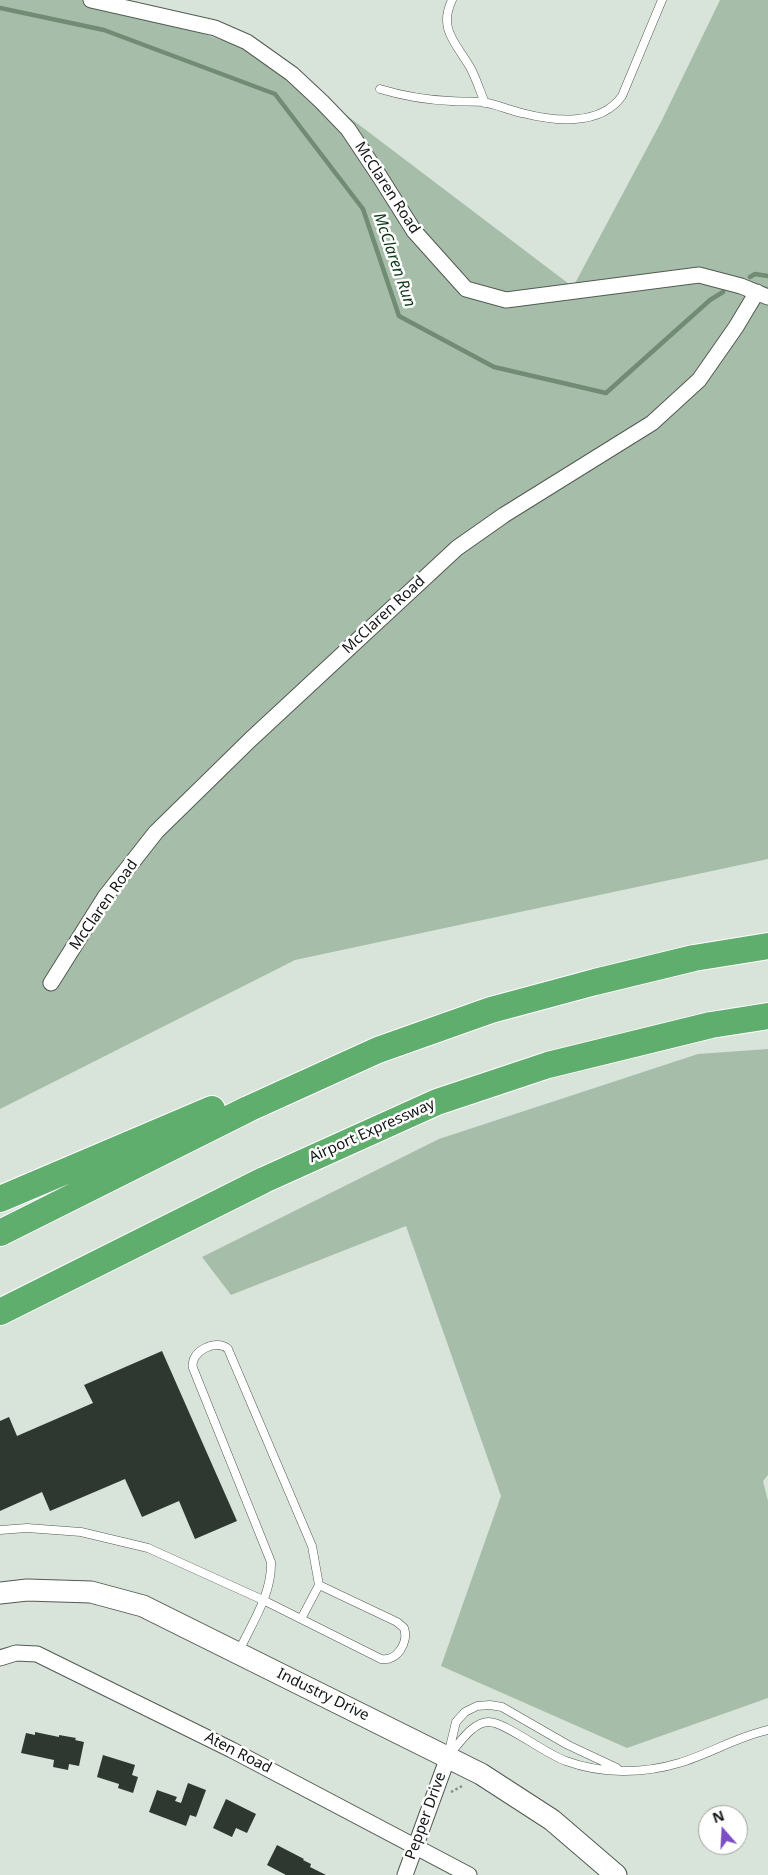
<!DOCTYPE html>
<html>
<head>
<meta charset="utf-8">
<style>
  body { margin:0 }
  #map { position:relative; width:768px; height:1875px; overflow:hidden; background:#d8e3d9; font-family:"Noto Sans",sans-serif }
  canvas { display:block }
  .north { position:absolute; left:698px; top:1805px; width:50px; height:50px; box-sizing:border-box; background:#fff; border:1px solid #a1a2a1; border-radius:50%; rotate:341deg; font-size:14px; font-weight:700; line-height:20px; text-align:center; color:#131714 }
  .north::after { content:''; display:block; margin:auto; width:18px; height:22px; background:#7c4ec6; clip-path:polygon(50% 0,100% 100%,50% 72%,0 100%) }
</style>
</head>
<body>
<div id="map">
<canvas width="768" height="1875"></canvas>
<div class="north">N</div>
</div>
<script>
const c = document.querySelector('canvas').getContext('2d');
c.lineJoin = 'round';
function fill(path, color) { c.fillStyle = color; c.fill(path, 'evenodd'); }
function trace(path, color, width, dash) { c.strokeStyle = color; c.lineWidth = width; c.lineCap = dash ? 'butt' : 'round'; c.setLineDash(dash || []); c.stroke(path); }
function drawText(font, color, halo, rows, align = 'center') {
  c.font = font + ' "Noto Sans",sans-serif'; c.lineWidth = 5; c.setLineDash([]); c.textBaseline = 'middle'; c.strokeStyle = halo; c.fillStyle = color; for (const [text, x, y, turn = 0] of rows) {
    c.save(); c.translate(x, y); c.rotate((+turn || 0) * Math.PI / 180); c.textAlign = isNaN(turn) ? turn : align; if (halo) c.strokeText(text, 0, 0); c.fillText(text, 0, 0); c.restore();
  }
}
fill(new Path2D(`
  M 0,0 L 101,0 L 267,55 L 573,287 L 661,122 L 720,0 L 768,0 L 768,859 L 295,960 L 0,1109 Z
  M 768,1049 L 768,1475 L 763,1481 L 768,1501 L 768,1698 L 627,1748 L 441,1666 L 501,1496 L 406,1226 L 231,1295 L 202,1257 L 439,1139 L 698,1054 Z`), '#a6bea9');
trace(new Path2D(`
  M 0,8 L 104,30 L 275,94 L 363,209 L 399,316 L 494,367 L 606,393 L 710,300 L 723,292
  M 750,277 L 755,274 L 768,276`), '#728b74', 4.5);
fill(new Path2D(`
  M 162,1351 L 237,1521 L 195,1539 L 179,1501 L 142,1517 L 125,1479 L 50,1511 L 42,1492 L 0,1511 L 0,1421 L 9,1417 L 17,1436 L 93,1403 L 84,1385 Z
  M 35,1732 L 59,1737 L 59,1735 L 76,1738 L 75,1740 L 84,1742 L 79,1766 L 69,1764 L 68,1770 L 53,1767 L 54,1760 L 21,1753 L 26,1733 L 35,1735 Z
  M 103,1755 L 135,1765 L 132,1775 L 138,1777 L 133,1793 L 118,1788 L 119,1784 L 97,1777 Z
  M 188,1783 L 206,1790 L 196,1817 L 190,1815 L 186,1826 L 149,1812 L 157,1790 L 177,1797 L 175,1801 L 181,1803 Z
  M 226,1799 L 256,1814 L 247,1833 L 236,1828 L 232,1837 L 213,1828 Z
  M 277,1845 L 304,1859 L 303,1860 L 311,1864 L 310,1867 L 326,1875 L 286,1875 L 267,1865 Z`), '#2f3830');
const lane = new Path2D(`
  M 452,0 C 438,29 456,43 470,67 C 476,78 480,91 485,103
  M 380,89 C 403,96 427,100 451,101 C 461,102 472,101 482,102 C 496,104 508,110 522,113 C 553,121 600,127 622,96 L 662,0
  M 0,1530 L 27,1528 L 81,1532 L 148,1548 L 263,1600 L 381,1659 C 397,1662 409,1642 404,1628 L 397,1622 L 319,1585 L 301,1619
  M 239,1651 C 252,1623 272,1594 271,1562 L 193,1368 C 189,1352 216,1338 228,1349 L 312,1546 L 319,1585
  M 448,1755 L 456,1722 L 465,1712 L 477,1706 L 490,1705 L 502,1707 L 568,1745 L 617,1768
  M 449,1755 C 459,1744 472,1722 489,1722 C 505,1722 547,1755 566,1761 C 601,1774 643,1774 679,1763 C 709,1754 737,1737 768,1730`);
const street = new Path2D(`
  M 91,0 L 215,28 L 247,42 L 292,74 L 322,102 L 348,129 L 380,177 L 414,231 L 466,289 L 506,300 L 699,275 L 741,286 L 768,297
  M 51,983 L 105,897 L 156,832 L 251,739 L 457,548 L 504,515 L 652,423 L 699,380 L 736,327 L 757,292
  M 0,1658 L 16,1653 L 37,1654 L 232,1750 L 469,1875
  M 405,1875 L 448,1757`);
const secondary = new Path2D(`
  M 0,1593 L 27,1590 L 91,1592 L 143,1606 L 481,1774 L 552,1820 L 616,1875`);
const highway = new Path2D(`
  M 0,1199 L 212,1109
  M 0,1233 L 248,1109 L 378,1050 L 491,1010 L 595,982 L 694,958 L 768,946
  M 0,1312 L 264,1180 L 437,1102 L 548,1065 L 711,1025 L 768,1016`);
trace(lane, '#525b52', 9);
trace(street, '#525b52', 17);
trace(secondary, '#525b52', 23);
trace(highway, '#fff', 28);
trace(new Path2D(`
  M 451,1792 L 464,1785`), '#889089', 2.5, [2.5, 2.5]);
trace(lane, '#fff', 8);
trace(street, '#fff', 15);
trace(secondary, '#fff', 21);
trace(highway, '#60ae6d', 26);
drawText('15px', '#131714', '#fff', [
  ["McClaren Road",387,188,57],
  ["McClaren Road",384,615,-43],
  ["McClaren Road",104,905,-55],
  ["Airport Expressway",372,1131,-24],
  ["Industry Drive",323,1695,26],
  ["Aten Road",238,1753,27],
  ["Pepper Drive",426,1816,-70]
]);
drawText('italic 16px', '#0d3817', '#fff', [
  ["McClaren Run",394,260,71]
]);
</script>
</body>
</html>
